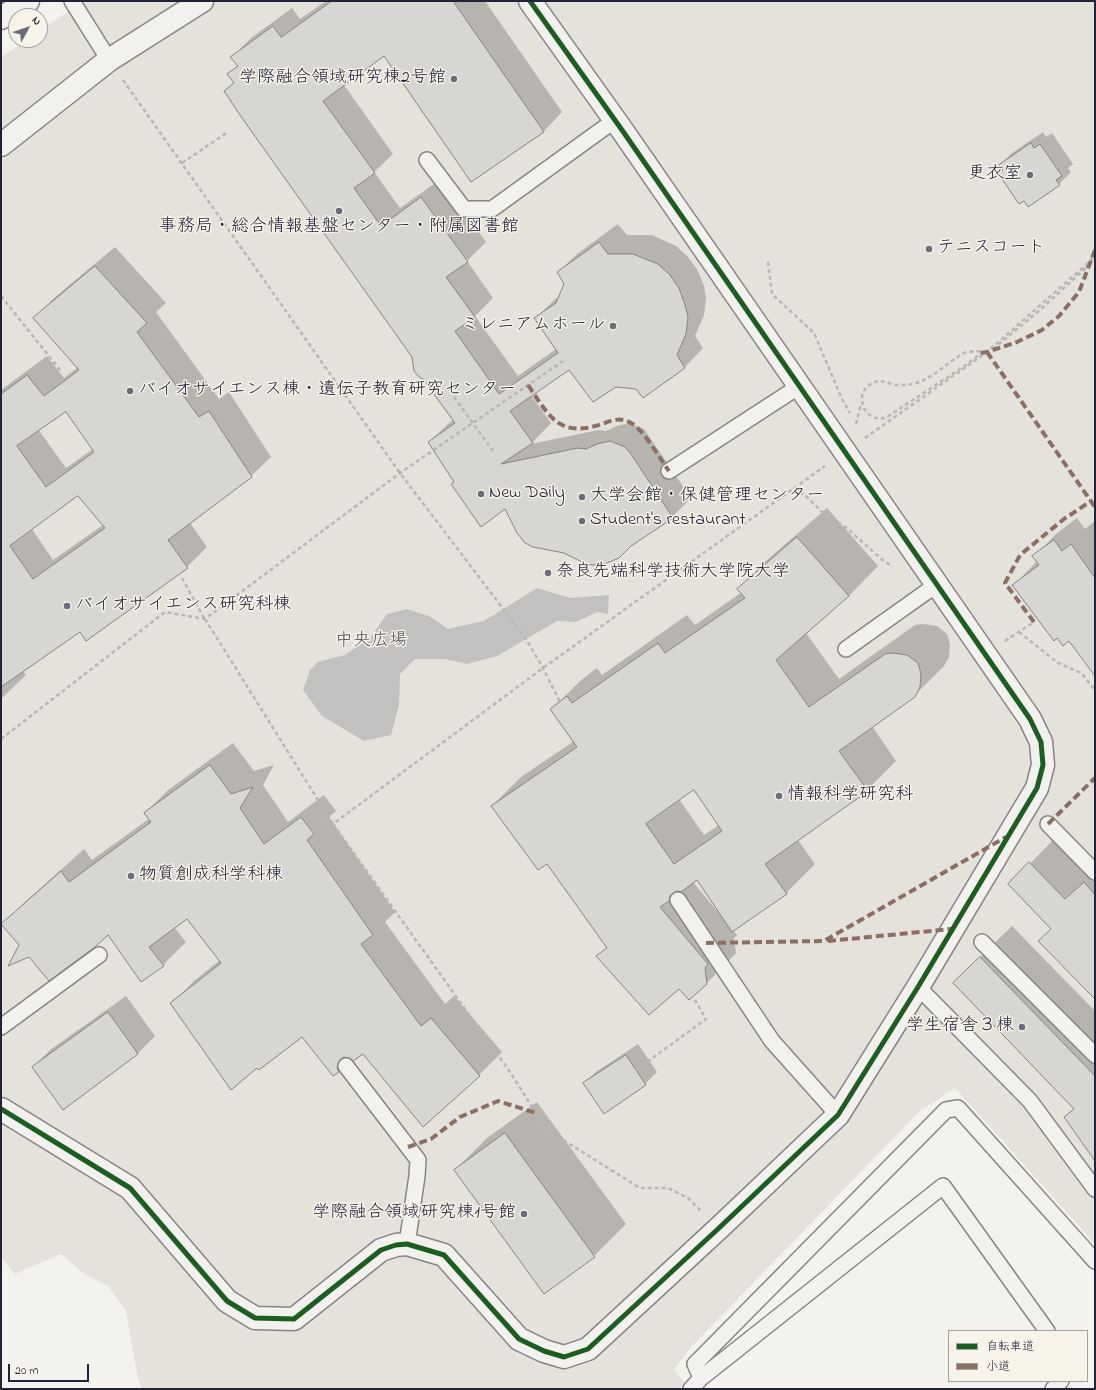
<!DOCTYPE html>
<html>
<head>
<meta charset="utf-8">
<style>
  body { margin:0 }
  #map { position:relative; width:1096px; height:1390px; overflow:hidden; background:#f4f2ec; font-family:"Indie Flower","Klee One",sans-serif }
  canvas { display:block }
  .frame { position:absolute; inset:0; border:2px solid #22223b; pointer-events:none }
  .legend { position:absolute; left:948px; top:1330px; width:140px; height:52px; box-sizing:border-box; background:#f7f3e8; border:1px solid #a29fa3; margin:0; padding:5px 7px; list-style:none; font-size:12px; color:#22223b }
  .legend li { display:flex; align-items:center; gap:8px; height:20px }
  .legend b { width:20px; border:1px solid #a29fa3 }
  .north { position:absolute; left:8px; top:8px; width:40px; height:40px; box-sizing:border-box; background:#f7f3e8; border:1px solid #a29fa3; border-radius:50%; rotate:50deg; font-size:11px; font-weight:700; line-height:16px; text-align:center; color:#22223b }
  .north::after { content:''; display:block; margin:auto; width:14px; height:18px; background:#6c6b79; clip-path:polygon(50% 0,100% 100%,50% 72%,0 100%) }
  .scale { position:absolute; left:8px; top:1364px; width:81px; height:18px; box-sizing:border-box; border:2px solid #22223b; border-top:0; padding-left:5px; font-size:12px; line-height:14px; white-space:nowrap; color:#22223b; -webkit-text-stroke:3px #f7f3e8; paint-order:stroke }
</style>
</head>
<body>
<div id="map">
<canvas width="1096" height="1390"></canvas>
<div class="frame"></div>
<ul class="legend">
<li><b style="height:5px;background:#1b5e20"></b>自転車道</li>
<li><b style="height:5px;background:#8d6e63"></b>小道</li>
</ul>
<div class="north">N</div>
<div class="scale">20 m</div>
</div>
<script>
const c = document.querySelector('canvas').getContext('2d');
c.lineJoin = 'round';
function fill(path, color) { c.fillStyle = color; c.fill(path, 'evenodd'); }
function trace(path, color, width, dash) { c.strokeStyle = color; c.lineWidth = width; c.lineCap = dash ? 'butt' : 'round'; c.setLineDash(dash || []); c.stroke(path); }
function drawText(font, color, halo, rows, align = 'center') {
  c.font = font + ' "Indie Flower","Klee One",sans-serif'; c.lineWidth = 3; c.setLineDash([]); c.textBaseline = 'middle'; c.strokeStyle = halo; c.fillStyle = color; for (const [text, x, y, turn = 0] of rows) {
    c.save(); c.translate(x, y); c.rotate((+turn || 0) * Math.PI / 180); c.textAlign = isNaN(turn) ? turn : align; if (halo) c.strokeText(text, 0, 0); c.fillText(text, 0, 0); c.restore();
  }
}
fill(new Path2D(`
  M 83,1 L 1095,1 L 1095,1244 L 955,1088 L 919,1112 L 692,1346 L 674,1369 L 685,1383 L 678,1389 L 142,1389 L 138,1379 L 126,1311 L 108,1286 L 84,1274 L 61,1254 L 15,1274 L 1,1257 L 1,57 L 27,40 L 40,40 L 40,31 Z`), '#e5e2dc');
fill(new Path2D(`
  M 537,588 L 570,598 L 609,595 L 608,614 L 597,612 L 576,622 L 557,621 L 497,656 L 467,664 L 445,659 L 415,659 L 400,674 L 399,705 L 391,735 L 364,741 L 322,716 L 303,690 L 310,670 L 318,662 L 345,655 L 371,637 L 387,614 L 407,609 L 429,616 L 448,629 L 484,621 Z`), '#c3c0c0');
fill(new Path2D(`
  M 326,1 L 485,1 L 562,112 L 544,131 L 471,181 L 385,55 L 344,85 L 393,154 L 374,172 L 400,208 L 441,179 L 486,242 L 467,261 L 493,298 L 475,316 L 518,376 L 556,349 L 536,318 L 554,300 L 561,295 L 566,284 L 558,272 L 577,254 L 618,224 L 627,235 L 652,235 L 676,246 L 687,256 L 697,269 L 704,286 L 706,298 L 704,315 L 695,336 L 703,348 L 685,367 L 643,396 L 637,388 L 570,368 L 531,395 L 551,423 L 531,444 L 598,430 L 606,431 L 617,426 L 629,423 L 644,429 L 691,498 L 672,517 L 505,508 L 455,481 L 429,442 L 448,424 L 454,419 L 412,357 L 225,91 L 234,82 L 229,74 L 238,65 L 232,57 L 251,38 L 292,8 L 300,19 Z
  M 1043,132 L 1046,137 L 1052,133 L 1073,164 L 1068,168 L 1071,172 L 1059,184 L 1028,205 L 1000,165 L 1012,153 Z
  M 115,247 L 166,303 L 156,312 L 219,399 L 229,392 L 271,457 L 251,476 L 190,523 L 207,547 L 187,567 L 86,639 L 80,631 L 23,671 L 26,675 L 1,699 L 1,390 L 47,356 L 64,378 L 78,367 L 35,318 L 54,298 ZM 66,410 L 93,449 L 66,468 L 38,429 ZM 79,495 L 103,525 L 53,560 L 32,529 Z
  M 827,508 L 878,566 L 849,596 L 806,633 L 839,679 L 915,625 L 923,624 L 937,626 L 947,634 L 950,644 L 949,657 L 944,666 L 914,696 L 872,726 L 896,761 L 867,790 L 798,840 L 815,864 L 786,893 L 733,930 L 737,935 L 734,938 L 736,953 L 707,983 L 598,956 L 607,947 L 547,862 L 492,806 L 521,777 L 574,741 L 552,709 L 581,680 L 597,668 L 602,675 L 687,615 L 695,625 L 742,592 L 738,589 L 767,560 ZM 694,788 L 719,825 L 704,835 L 679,799 ZM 697,879 L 718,910 L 717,911 L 693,882 Z
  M 1077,518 L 1085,529 L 1094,522 L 1095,524 L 1095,674 L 1070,640 L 1014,585 L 1037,561 L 1034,557 L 1056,534 Z
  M 233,743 L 254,771 L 274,765 L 263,785 L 288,822 L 324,795 L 336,811 L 329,817 L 395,912 L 385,922 L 445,1004 L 454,996 L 502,1052 L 479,1075 L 363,1052 L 351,1058 L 338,1071 L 302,1035 L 172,1003 L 194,981 L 220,960 L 187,917 L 174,927 L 186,942 L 163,965 L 141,981 L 109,934 L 20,945 L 2,924 L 25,902 L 84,849 L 92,860 L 150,818 L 145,813 L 168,790 Z
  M 1062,831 L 1095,865 L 1095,998 L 1052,928 L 1010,884 Z
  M 1012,926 L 1095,1011 L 1095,1159 L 1065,1117 L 1075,1108 L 954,983 Z
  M 126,996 L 155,1036 L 138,1053 L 63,1108 L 33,1067 L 50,1050 Z
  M 638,1044 L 657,1072 L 645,1084 L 604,1112 L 584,1083 L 596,1072 Z
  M 537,1102 L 626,1224 L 594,1256 L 455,1170 L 487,1138 Z`), '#0003');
const building = new Path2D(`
  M 332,1 L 453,1 L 544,132 L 471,182 L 384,56 L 323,101 L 375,173 L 354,188 L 381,226 L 421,197 L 468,262 L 446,277 L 475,317 L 455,331 L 499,394 L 558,353 L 534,318 L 556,303 L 564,284 L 557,272 L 599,242 L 608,254 L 633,254 L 658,264 L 669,274 L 679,288 L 685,305 L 688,317 L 686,334 L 677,355 L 685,368 L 643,398 L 636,389 L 616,387 L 593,402 L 569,370 L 510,411 L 533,443 L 501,464 L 578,448 L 586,449 L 597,444 L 610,441 L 625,447 L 631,454 L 673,518 L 631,546 L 619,558 L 602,565 L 592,565 L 584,563 L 564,553 L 533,547 L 525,543 L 517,533 L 505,509 L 481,527 L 451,484 L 454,482 L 428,442 L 455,423 L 423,379 L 419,377 L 414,371 L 412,357 L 242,118 L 224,91 L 234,83 L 227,74 L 238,66 L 230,57 L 273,26 L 281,37 Z
  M 1031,143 L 1034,148 L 1040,144 L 1062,176 L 1056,180 L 1060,185 L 1028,207 L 1024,201 L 1019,204 L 998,173 L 1003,170 L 999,165 Z
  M 95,266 L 147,323 L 137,332 L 199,417 L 209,411 L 252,477 L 168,540 L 188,568 L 86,641 L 80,632 L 1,687 L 1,394 L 27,375 L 44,396 L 79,370 L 33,318 ZM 66,412 L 94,452 L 46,487 L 17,446 ZM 78,496 L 105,528 L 33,579 L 10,546 Z
  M 797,537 L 849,596 L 776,660 L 809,707 L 885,654 L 893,653 L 907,655 L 918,663 L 921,674 L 920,687 L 915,697 L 839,751 L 868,791 L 765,864 L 787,894 L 732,932 L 697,880 L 681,892 L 677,891 L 673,893 L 670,896 L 669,901 L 660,907 L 708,964 L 705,968 L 707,984 L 689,1000 L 679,989 L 649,1015 L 596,956 L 607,948 L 547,864 L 538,870 L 491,806 L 577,747 L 550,709 L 567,696 L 572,703 L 658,643 L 665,653 L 745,598 L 737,589 ZM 694,790 L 722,831 L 674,864 L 646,824 Z
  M 1054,540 L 1062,551 L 1071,544 L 1095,578 L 1095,676 L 1069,641 L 1063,646 L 1057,638 L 1054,641 L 1012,585 L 1039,565 L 1032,556 Z
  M 210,765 L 231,794 L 253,787 L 240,808 L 264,844 L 301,817 L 314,834 L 307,840 L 373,935 L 361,944 L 421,1026 L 431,1018 L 480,1076 L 423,1127 L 363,1054 L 353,1061 L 349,1058 L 344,1057 L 341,1059 L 338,1063 L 337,1068 L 339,1072 L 333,1076 L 302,1037 L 259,1070 L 257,1068 L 231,1090 L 170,1003 L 221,963 L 187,919 L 149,947 L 164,966 L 141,982 L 108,935 L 95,947 L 49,981 L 29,957 L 8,966 L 19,945 L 1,924 L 61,871 L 69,882 L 151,822 L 144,813 Z
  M 1029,862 L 1065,899 L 1084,882 L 1095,895 L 1095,999 L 1038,941 L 1051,929 L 1008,884 Z
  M 980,957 L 1095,1076 L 1095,1161 L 1064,1117 L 1074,1109 L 953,983 Z
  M 108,1012 L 138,1054 L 63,1110 L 32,1067 Z
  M 626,1055 L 646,1085 L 604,1114 L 583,1083 Z
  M 505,1133 L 595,1257 L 544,1294 L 454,1170 Z`);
fill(building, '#d7d6d3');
trace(building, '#858486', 1);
const lane = new Path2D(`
  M 72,1 L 109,60
  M 427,160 L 464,209 L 492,209 L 615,120
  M 669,471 L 798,387
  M 846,649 L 936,585
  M 1048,824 L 1095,872
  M 678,900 L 772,1041 L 838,1115
  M 982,942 L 1095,1055
  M 918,987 L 1030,1101 L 1095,1189
  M 1,1027 L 99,955
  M 346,1066 L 418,1160 L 417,1176 L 407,1244
  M 701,1378 L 943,1186 L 1047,1331
  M 691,1389 L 701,1378 L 695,1364 L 946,1110 L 958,1108 L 1095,1261
  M 1053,1389 L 1061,1381`);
const street = new Path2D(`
  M 1,145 L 109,60 L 202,1
  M 1,1109 L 130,1188 L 227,1301 L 255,1318 L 294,1319 L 381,1250 L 396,1245 L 407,1244 L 444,1255 L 519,1339 L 544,1351 L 564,1357 L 588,1349 L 719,1228 L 838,1115 L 918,987 L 1037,788 L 1043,765 L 1041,742 L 1030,719 L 622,130 L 530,1`);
const secondary = new Path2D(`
  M 1,18 L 28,1`);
trace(lane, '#858486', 18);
trace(street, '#858486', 25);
trace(secondary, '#858486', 25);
trace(new Path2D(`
  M 123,80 L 400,473 L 526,639 L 543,668 L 560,702
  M 182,163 L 228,132
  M 768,262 L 772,294 L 814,333 L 842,399 L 850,413
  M 1,296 L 60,370
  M 993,349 L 1040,310 L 1087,267 L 1095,251
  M 979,351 L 981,353 L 966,365 L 887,417 C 868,425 853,399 868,386 C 879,377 885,383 896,385 C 901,385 907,385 912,384 C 932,380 947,362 964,353 C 969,351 974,352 979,351 Z
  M 454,397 L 493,451
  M 856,424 L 861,404
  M 865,438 L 987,352 L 1095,257
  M 794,488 L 807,497 L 823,513 L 844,526 L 885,562 L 893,566
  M 182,578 L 205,620
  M 205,619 L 333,824 L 543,668 L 825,466
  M 1019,632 L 1058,663 L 1081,673 L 1095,690
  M 1005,641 L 1034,622
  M 1,739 L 165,612 L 205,619 L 400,473 L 563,361
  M 333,824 L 508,1069 L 536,1113 L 560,1138 L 640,1188 L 668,1188 L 688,1198 L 701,1211
  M 636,1070 L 706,1019 L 695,1000`), '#b8b6b6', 2.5, [4, 3]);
trace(lane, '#f2f1ed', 15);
trace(street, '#f2f1ed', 22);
trace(secondary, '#f2f1ed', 22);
trace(new Path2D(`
  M 987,352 L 1095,507
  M 981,353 L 987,352 L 1017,342 L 1042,330 L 1059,316 L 1079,292 L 1095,250
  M 528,385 C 551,419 560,439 605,423 C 614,419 623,418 631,423 C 644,430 660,459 669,471
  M 1034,622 L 1005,583 L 1020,555 L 1064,519 L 1091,501
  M 1048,824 L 1095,778
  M 828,941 L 951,929
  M 706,943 L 824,941 L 1006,837
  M 408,1147 L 431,1139 L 460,1117 L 498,1101 L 536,1113`), '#8d6e63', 4, [8, 4]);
trace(new Path2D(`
  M 1,1109 L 130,1188 L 227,1301 L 255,1318 L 294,1319 L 381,1250 L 396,1245 L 407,1244 L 444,1255 L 519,1339 L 544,1351 L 564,1357 L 588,1349 L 719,1228 L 838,1115 L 918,987 L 1037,788 L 1043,765 L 1041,742 L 1030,719 L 622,130 L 530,1`), '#1b5e20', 5);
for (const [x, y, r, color] of [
  [454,79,4,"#6c6b79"],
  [1030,175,4,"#6c6b79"],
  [339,211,4,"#6c6b79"],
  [929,249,4,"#6c6b79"],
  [613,326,4,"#6c6b79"],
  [130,391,4,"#6c6b79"],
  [481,494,4,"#6c6b79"],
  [582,497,4,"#6c6b79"],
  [582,521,4,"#6c6b79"],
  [548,573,4,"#6c6b79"],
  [67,606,4,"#6c6b79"],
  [779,796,4,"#6c6b79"],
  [131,876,4,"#6c6b79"],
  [1022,1027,4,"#6c6b79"],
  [524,1214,4,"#6c6b79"]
]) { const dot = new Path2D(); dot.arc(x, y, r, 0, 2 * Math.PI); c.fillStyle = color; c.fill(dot); trace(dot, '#f7f3e8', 1.5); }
drawText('18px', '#22223b', '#f7f3e8', [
  ["学際融合領域研究棟2号館",446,79,"right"],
  ["更衣室",1022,175,"right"],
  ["事務局・総合情報基盤センター・附属図書館",339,228,"center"],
  ["テニスコート",937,249],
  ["ミレニアムホール",605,326,"right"],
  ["バイオサイエンス棟・遺伝子教育研究センター",138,391],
  ["New Daily",489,494],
  ["大学会館・保健管理センター",590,497],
  ["Student's restaurant",590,521],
  ["奈良先端科学技術大学院大学",556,573],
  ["バイオサイエンス研究科棟",75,606],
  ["情報科学研究科",787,796],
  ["物質創成科学科棟",139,876],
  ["学生宿舎３棟",1014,1027,"right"],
  ["学際融合領域研究棟1号館",516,1214,"right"]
], 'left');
drawText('18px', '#504f60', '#f7f3e8', [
  ["中央広場",371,642]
]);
</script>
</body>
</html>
